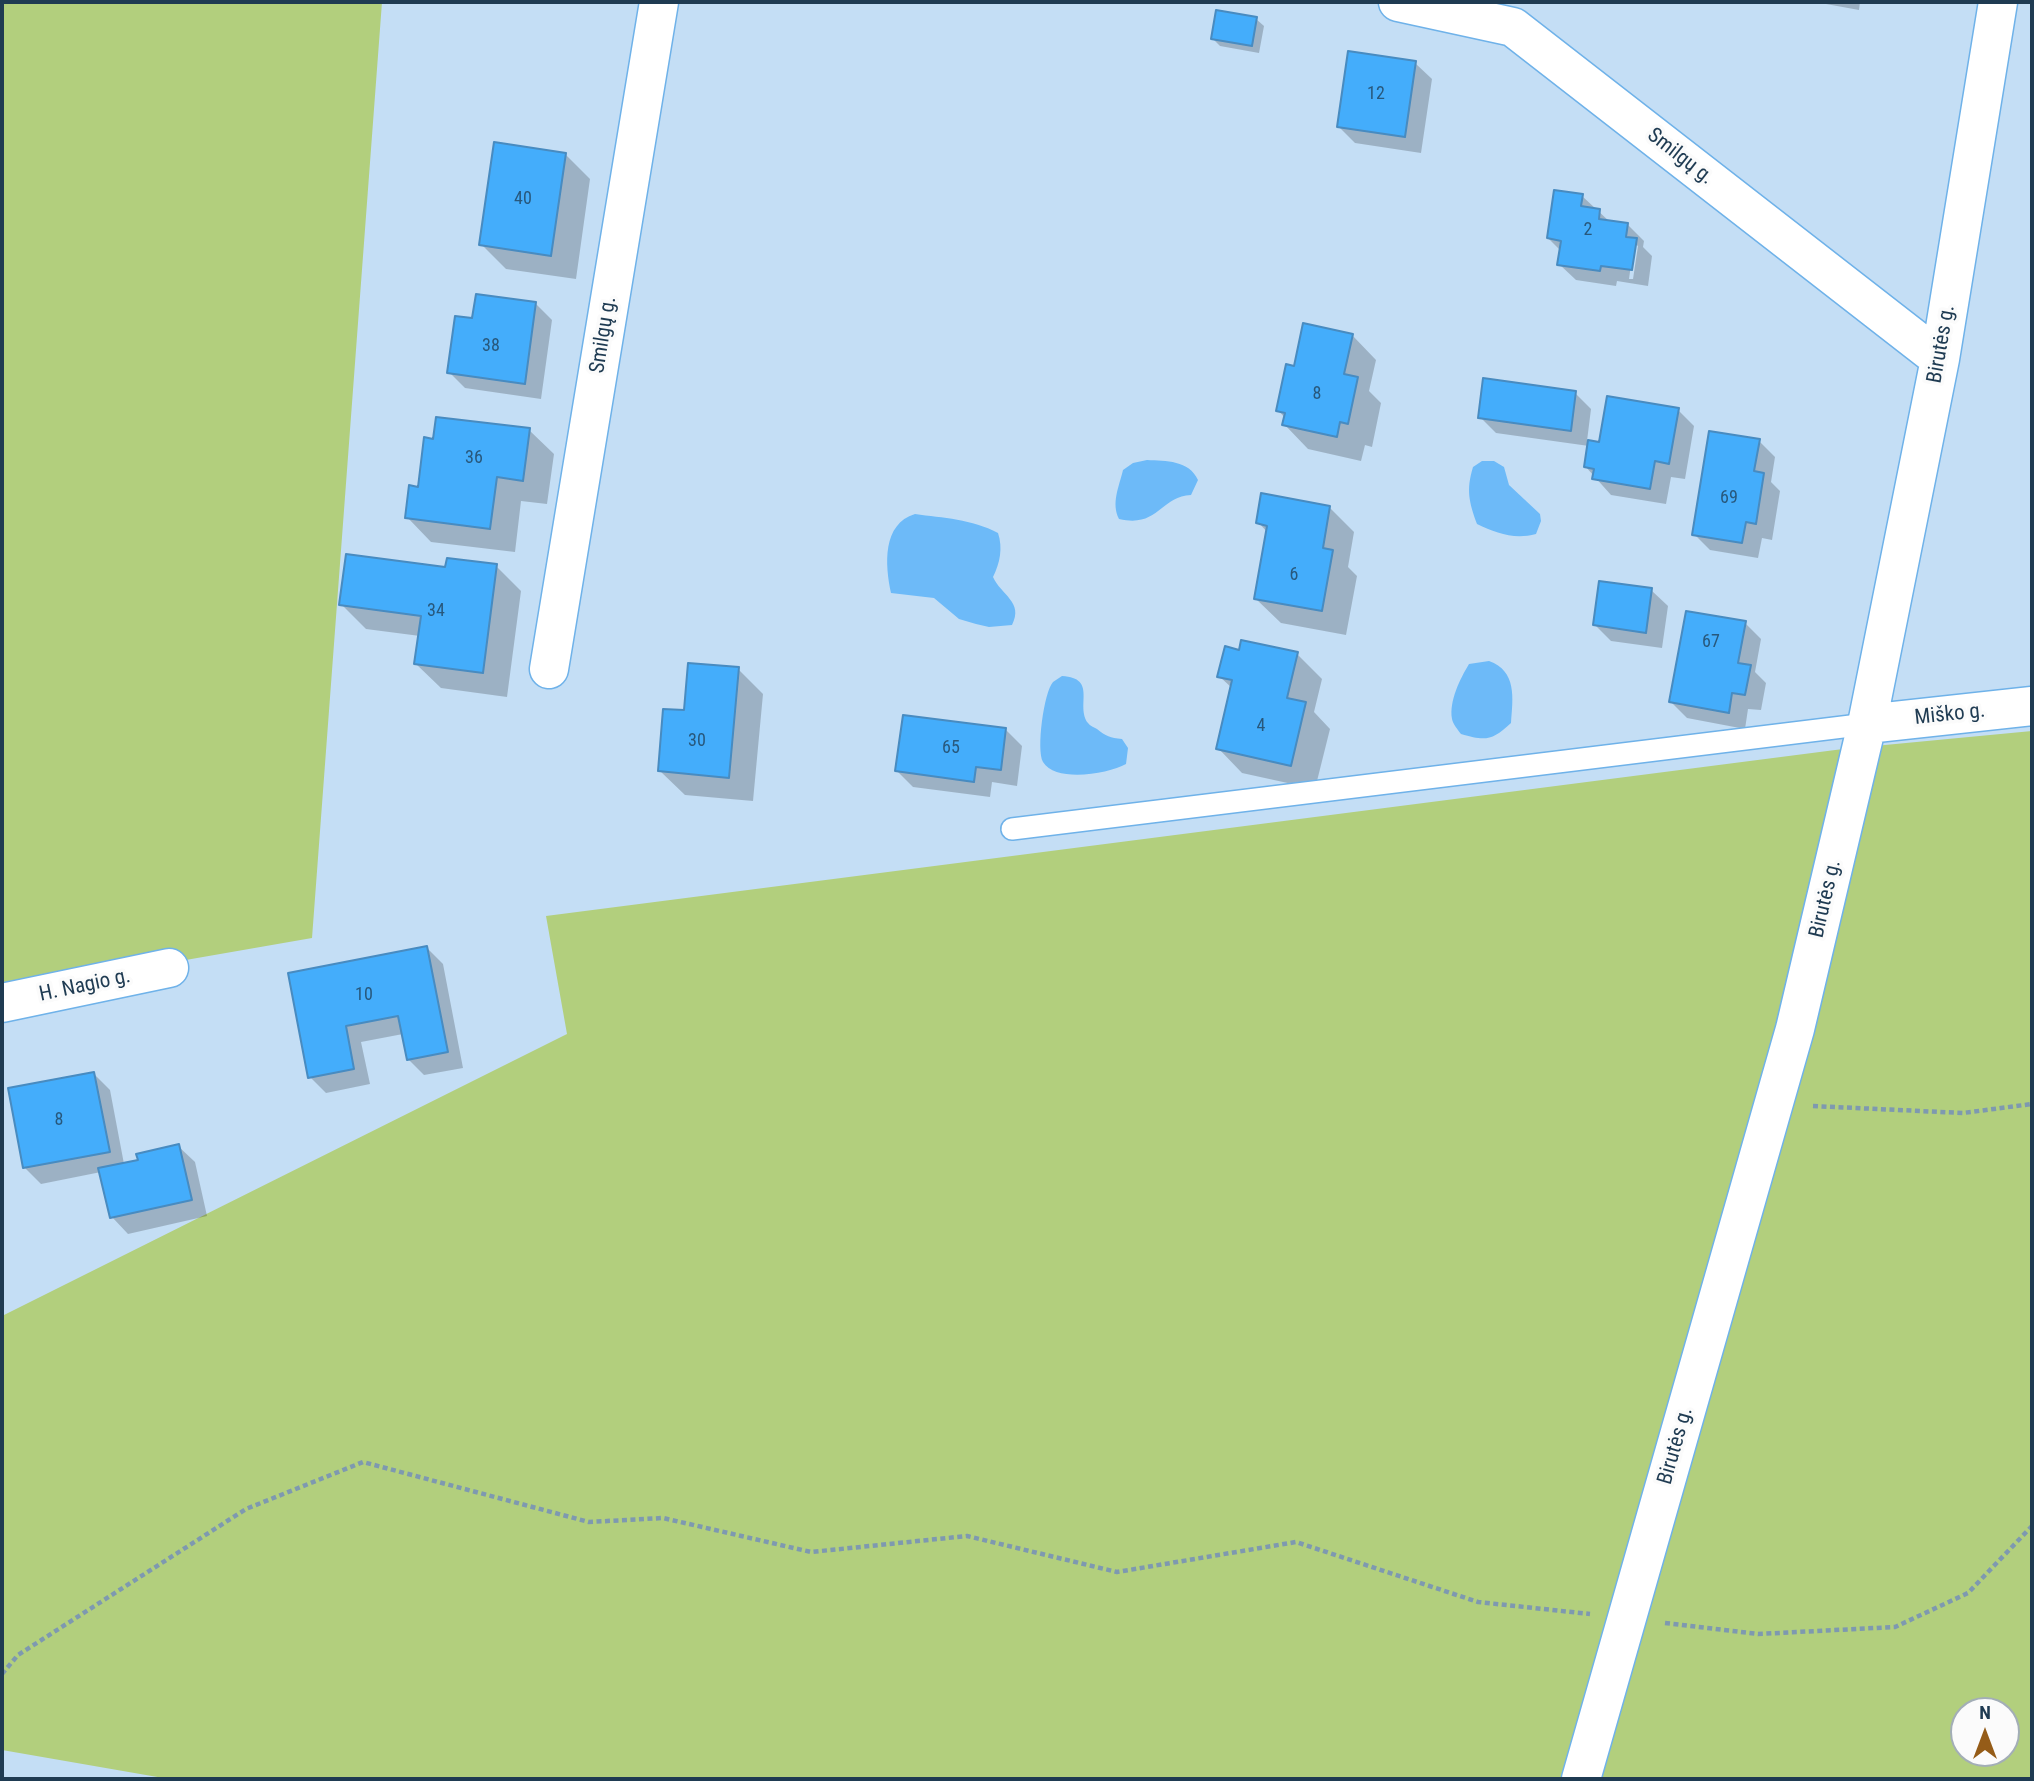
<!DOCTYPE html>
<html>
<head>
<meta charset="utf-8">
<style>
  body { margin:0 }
  #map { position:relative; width:2034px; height:1781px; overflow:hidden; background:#c4def5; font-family:"Roboto Condensed",sans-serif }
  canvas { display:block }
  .frame { position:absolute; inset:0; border:4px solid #1f3b52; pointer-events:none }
  .north { position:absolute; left:1950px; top:1697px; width:70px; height:70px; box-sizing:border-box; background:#fbfbfb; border:2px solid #a3aeb7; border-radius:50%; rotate:0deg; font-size:19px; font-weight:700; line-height:28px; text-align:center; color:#1f3b52 }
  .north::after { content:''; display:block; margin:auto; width:24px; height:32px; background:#955c18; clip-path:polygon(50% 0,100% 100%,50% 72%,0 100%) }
</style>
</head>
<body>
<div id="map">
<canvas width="2034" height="1781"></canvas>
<div class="frame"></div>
<div class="north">N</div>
</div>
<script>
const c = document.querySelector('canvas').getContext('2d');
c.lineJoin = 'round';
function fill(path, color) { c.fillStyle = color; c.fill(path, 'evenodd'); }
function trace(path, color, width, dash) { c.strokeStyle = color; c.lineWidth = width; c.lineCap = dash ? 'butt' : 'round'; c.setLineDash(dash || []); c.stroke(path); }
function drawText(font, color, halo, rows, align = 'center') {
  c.font = font + ' "Roboto Condensed",sans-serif'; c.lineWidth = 7; c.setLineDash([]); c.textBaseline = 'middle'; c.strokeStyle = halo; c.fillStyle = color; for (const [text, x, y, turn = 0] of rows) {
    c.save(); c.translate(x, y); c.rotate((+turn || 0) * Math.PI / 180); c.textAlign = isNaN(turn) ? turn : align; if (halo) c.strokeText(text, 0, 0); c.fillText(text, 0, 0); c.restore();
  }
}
fill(new Path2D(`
  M 2,2 L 382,2 L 312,938 L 2,992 Z
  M 2032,731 L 2032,1779 L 169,1779 L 2,1750 L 2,1316 L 567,1034 L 546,916 L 1843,749 ZM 1964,1711 L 2006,1711 L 2006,1753 L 1964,1753 Z`), '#b2cf7d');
fill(new Path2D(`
  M 1147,460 C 1166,461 1189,460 1198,480 L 1191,495 C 1159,497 1159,528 1119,519 C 1111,503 1119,487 1123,470 L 1133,463 Z
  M 1482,461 L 1494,461 L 1504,467 L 1509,485 L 1540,514 L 1541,521 L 1536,534 C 1514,540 1496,533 1477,524 C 1469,502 1466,490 1473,467 Z
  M 915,514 C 943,518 972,519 998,533 C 1003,548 1000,563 993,577 C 1001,595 1024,602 1012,625 L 989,627 L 976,624 L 959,619 L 934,598 L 891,593 C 885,565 882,524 915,514 Z
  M 1489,661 C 1517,671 1513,698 1511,723 C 1492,741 1485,741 1461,734 C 1458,730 1453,724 1452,719 C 1449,701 1460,679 1469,664 Z
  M 1062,676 C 1098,678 1075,706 1088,723 C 1090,726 1094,727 1097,729 C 1106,736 1110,738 1122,739 L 1128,748 L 1126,764 C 1108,774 1056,783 1043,762 C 1036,750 1044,692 1053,682 C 1056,680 1059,678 1062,676 Z`), '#6dbaf8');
fill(new Path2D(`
  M 1815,2 L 1860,2 L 1859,10 Z
  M 1256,19 L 1264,26 L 1259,53 L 1220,46 L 1212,38 Z
  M 1415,63 L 1432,79 L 1421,153 L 1355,143 L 1339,127 Z
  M 565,154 L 590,179 L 576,279 L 506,269 L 481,244 Z
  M 1582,196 L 1610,222 L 1628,225 L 1644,241 L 1643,247 L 1652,256 L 1648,286 L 1617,281 L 1616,286 L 1576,280 L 1559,264 L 1561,251 L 1548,238 ZM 1634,243 L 1638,246 L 1633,279 L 1629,279 Z
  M 536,304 L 552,320 L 541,399 L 465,388 L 449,372 L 474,320 Z
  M 1352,335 L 1376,360 L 1369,391 L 1381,403 L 1372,447 L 1365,445 L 1361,461 L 1308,449 L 1284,424 L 1285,418 L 1278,410 L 1295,368 Z
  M 1575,393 L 1591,409 L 1587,441 L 1600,444 L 1678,410 L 1694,426 L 1685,479 L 1671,477 L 1666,504 L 1611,495 L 1585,466 L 1589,446 L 1496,433 L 1480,417 Z
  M 529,430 L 554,454 L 547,504 L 521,501 L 515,552 L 431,542 L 407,517 L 420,489 L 435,441 Z
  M 1759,441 L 1775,457 L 1771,482 L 1780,491 L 1772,540 L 1762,538 L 1758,558 L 1710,550 L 1694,534 Z
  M 1329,507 L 1354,532 L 1348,567 L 1357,576 L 1346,635 L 1281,623 L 1256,599 L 1268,533 L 1258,522 Z
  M 496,566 L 521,591 L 507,697 L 441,688 L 416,664 L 420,636 L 366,629 L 341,604 L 447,569 Z
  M 1651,590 L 1668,606 L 1662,648 L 1611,641 L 1595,625 Z
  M 1745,623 L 1761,639 L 1755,672 L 1766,683 L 1761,710 L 1748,709 L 1745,729 L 1687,718 L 1671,702 Z
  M 1240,652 L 1297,654 L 1322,679 L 1314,712 L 1330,729 L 1315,789 L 1242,773 L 1218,748 L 1232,688 L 1219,676 Z
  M 738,669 L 763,694 L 753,801 L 685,795 L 660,771 L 686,712 Z
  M 1006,730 L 1022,746 L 1017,786 L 992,782 L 990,797 L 913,787 L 897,771 Z
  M 427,948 L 443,964 L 463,1068 L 424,1075 L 408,1059 L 403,1034 L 361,1042 L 370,1084 L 326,1093 L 310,1077 L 290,974 Z
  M 94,1074 L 110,1090 L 124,1164 L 140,1161 L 178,1146 L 195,1162 L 207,1216 L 128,1234 L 112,1217 L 101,1172 L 41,1184 L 24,1167 Z`), '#0003');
const building = new Path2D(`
  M 1216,10 L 1257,17 L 1252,46 L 1211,39 Z
  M 1348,51 L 1416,61 L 1405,137 L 1337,127 Z
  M 494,142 L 566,153 L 551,256 L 479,245 Z
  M 1554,190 L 1583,194 L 1581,206 L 1600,209 L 1599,219 L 1628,223 L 1626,237 L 1637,238 L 1632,270 L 1601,266 L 1600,271 L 1557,265 L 1561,241 L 1547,238 Z
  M 476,294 L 536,302 L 525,384 L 447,373 L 455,316 L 472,318 Z
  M 1303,323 L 1353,334 L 1344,374 L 1358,377 L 1348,424 L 1340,422 L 1337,437 L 1282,425 L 1285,413 L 1276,411 L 1286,364 L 1294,366 Z
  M 1483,378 L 1576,391 L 1571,431 L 1478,418 Z
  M 1607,396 L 1679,408 L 1669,464 L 1655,461 L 1650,489 L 1592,479 L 1594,469 L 1584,467 L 1588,440 L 1599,442 Z
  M 436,417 L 530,428 L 523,481 L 497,477 L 490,529 L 405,518 L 409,485 L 418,487 L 424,437 L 433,439 Z
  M 1709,431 L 1760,439 L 1754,471 L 1764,473 L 1756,524 L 1746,522 L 1742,543 L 1692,535 Z
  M 1261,493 L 1330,506 L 1323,548 L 1333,550 L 1322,611 L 1254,599 L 1267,526 L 1256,523 Z
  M 346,554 L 445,567 L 447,558 L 497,564 L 483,673 L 414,664 L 421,616 L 339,605 Z
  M 1599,581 L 1652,588 L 1646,633 L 1593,625 Z
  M 1686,611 L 1746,621 L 1738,663 L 1751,665 L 1745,695 L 1732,693 L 1729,713 L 1669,702 Z
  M 1241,640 L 1298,652 L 1287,698 L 1306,702 L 1291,766 L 1216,749 L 1232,680 L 1217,677 L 1225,646 L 1239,650 Z
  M 688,663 L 739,667 L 729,778 L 658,771 L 663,709 L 684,710 Z
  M 903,715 L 1006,728 L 1001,770 L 976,767 L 974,782 L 895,771 Z
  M 427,946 L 448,1052 L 407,1060 L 398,1016 L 346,1026 L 354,1069 L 308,1078 L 288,973 Z
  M 94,1072 L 110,1152 L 23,1168 L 8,1088 Z
  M 179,1144 L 192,1200 L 110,1218 L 98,1168 L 138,1160 L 136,1154 Z`);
fill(building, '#44adfb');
trace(building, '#488bc0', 2);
const service = new Path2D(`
  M 1012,829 L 1867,724`);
const minor = new Path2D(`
  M 1398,2 L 1513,27 L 1940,359
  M 549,669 L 659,2
  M 1867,724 L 2032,706
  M 2,1003 L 169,968
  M 1581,1779 L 1795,1029 L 1867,724 L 1940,359 L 1998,2`);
trace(service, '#6fb2e9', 24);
trace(minor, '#6fb2e9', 41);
trace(new Path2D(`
  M 1813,1106 L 1963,1113 L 2032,1104
  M 1665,1623 L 1758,1634 L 1895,1627 L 1968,1593 L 2032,1526
  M 2,1674 L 18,1655 L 246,1509 L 363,1462 L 589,1522 L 663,1518 L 811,1552 L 967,1536 L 1117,1572 L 1296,1542 L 1478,1602 L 1590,1614`), '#7e99b0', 4.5, [5, 3.5]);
trace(service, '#fff', 21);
trace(minor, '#fff', 38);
drawText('18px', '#28587c', null, [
  ["12",1376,94],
  ["40",523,199],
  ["2",1588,230],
  ["38",491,346],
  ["8",1317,394],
  ["36",474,458],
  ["69",1729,498],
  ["6",1294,575],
  ["34",436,611],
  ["67",1711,642],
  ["4",1261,726],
  ["30",697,741],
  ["65",951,748],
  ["10",364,995],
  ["8",59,1120]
]);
drawText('21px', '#1f3b52', '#fbfbfb', [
  ["Smilgų g.",1680,157,38],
  ["Smilgų g.",604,335,-81],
  ["Birutės g.",1942,344,-80],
  ["Miško g.",1950,715,-6],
  ["Birutės g.",1826,899,-77],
  ["H. Nagio g.",85,986,-12],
  ["Birutės g.",1676,1446,-74]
]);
</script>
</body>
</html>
